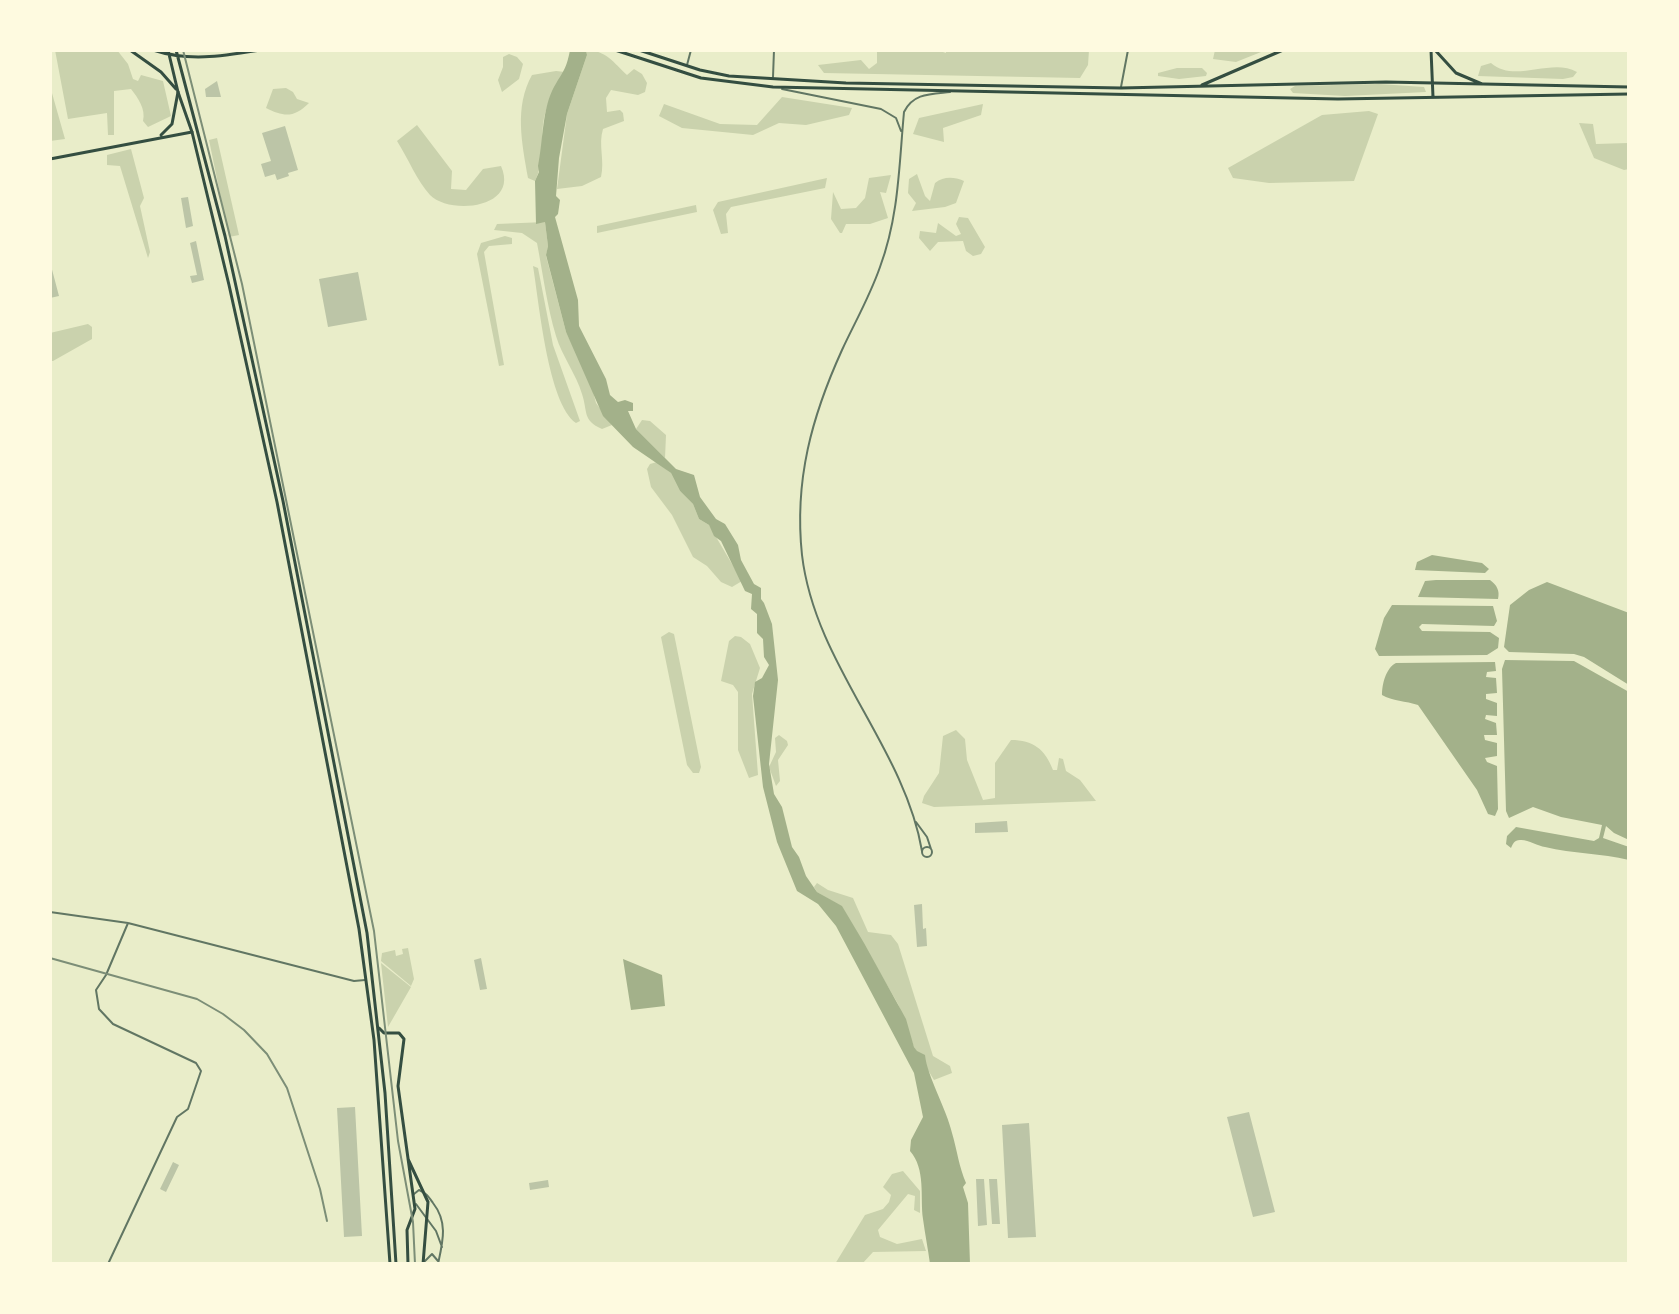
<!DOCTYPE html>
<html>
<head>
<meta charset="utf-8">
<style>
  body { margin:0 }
  #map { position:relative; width:1679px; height:1314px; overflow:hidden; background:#e9edc9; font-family:Ubuntu,sans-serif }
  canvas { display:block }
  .frame { position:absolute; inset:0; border:52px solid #fefae0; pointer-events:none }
</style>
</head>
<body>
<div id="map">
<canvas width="1679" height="1314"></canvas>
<div class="frame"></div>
</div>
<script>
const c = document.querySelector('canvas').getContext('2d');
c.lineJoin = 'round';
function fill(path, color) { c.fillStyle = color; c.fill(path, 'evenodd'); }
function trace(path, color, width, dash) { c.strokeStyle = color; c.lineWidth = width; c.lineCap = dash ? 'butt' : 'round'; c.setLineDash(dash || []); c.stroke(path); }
fill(new Path2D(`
  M 55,50 L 117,50 L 128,64 L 133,79 L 138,81 L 141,75 L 163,81 L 171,116 L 148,127 L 143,121 C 146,109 138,98 131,89 L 114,91 L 114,135 L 108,135 L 107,113 L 68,119 Z
  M 586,50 C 606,50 614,63 627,75 L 634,69 L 642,74 L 647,83 L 645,92 L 638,95 L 611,90 L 606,98 L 607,112 L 620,110 L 623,113 L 624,121 L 603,129 C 598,145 605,160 601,177 L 582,186 L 557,189 L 567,114 L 587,55 Z
  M 877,50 L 937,50 L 946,53 L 946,50 L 1089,50 L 1088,65 L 1080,78 L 824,73 L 818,65 L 861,60 L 869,69 L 877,63 Z
  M 1215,50 L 1266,50 L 1236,62 L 1213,59 Z
  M 509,54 L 517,57 L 523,64 L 519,79 L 502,92 L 498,80 L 503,67 L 503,57 Z
  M 1491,63 C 1515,84 1551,57 1577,72 L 1573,77 L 1563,79 L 1478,76 L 1481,66 Z
  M 1177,68 L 1202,68 L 1207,73 L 1206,76 L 1179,79 L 1158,76 L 1158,73 Z
  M 556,71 L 565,72 C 555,87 548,100 544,118 C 540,139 545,161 535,181 L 528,178 C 522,143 514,107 532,75 Z
  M 1379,84 L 1424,87 L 1426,92 L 1345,96 L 1293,93 L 1290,89 L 1295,86 Z
  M 50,86 L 65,139 L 50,141 Z
  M 286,88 L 293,92 L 297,99 L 309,103 C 294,118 284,117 266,108 L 273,89 Z
  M 782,97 L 852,108 L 849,115 L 806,125 L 779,123 L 753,135 L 682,128 L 659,116 L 664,104 L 720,124 L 757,125 Z
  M 983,104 L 981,115 L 943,128 L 944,142 L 913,134 L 919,118 Z
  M 1369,111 L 1378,114 L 1354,181 L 1269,183 L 1233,178 L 1228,168 L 1322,115 Z
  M 1579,123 L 1593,124 L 1596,144 L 1628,143 L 1629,133 L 1629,169 L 1624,170 L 1594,158 Z
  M 417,125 L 452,171 L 451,189 L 466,190 L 483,169 L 501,166 C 520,209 449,215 430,195 C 417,181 408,158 397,141 Z
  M 217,138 L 239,235 L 229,237 L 209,140 Z
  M 131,149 L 144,198 L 140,206 L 150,252 L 148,258 L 120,166 L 107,165 L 107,155 Z
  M 917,174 L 925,196 L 930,201 L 935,183 C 944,176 954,177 964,181 L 956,203 L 945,207 L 912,211 L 916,203 L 908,193 L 909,179 Z
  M 891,175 L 886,193 L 880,192 L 888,218 L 870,224 L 846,224 L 842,233 L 840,233 L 831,219 L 833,192 L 841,209 L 856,208 L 865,198 L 869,178 Z
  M 827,178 L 825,188 L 731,207 L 726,214 L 728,233 L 721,234 L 713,210 L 718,202 Z
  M 696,205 L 697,212 L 597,233 L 597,226 Z
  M 959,217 L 968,218 L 985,247 L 981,254 L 973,256 L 966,251 L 963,241 L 938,242 L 930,251 L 919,238 L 920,231 L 936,233 L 938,223 L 956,236 L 961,234 L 956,224 Z
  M 545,222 L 548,246 L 546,256 L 566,332 L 590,380 L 596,403 L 612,425 L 602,429 C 582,420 588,412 582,394 C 576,374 562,356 556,336 C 547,306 543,274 537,243 L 522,233 L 494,230 L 497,224 Z
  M 505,236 L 512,238 L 512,244 L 489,246 L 484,252 L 504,365 L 499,366 L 477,254 L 481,243 Z
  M 533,266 L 538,268 L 553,345 L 580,421 L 576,423 C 548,404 539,302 533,266 Z
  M 88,324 L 92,327 L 92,339 L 53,361 L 50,361 L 50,333 Z
  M 642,420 L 650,421 L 666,435 L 665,458 L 636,429 Z
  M 657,462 L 671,473 L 680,491 L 693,504 L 699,519 L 709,525 L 742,581 L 732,587 L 721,582 L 707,566 L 693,557 L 672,515 L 651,487 L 647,469 L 650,464 Z
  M 669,632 L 674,634 L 701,767 L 699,773 L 693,773 L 687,765 L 661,637 Z
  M 735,636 L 741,637 L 750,644 L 760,668 L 752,694 L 758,775 L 749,778 L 738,750 L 738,692 L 733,685 L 721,681 L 729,641 Z
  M 956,730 L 965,739 L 967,760 L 983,800 L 995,798 L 995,763 L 1011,740 C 1033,740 1045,749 1053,770 L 1057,770 L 1059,758 L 1063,759 L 1066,771 L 1080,780 L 1096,801 L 934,807 L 922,803 L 924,796 L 939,773 L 943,736 Z
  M 779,735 L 787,741 L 788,745 L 778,760 L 780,781 L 776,786 L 769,767 L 776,752 L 775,738 Z
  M 817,883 L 828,890 L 853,898 L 868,932 L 891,935 L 898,944 L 933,1056 L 950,1066 L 952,1073 L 934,1080 L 914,1047 L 898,1004 L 842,907 L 817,892 L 814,887 Z
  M 408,948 L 414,979 L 411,986 L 381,961 L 382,953 L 395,950 L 396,956 L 403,954 L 402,949 Z
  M 381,963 L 411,987 L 388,1027 Z
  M 903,1171 L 920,1191 L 920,1213 L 914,1210 L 915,1196 L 908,1194 L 878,1230 L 880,1237 L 897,1244 L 922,1239 L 926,1251 L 873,1252 L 862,1264 L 835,1264 L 865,1215 L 883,1209 L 889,1202 L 891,1195 L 883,1187 L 892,1174 Z`), '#cad2ad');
fill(new Path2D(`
  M 570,50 L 586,50 L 587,55 L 567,114 L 559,158 L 556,196 L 560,200 L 558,214 L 555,217 L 578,300 L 579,326 L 606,379 L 610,395 L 618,402 L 625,400 L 633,403 L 633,411 L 628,411 L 636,429 L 676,469 L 694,475 L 700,497 L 716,519 L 725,524 L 738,545 L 741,560 L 754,584 L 761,588 L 761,599 L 764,603 L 772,624 L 778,680 L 769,764 L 774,794 L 782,807 L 792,847 L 799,857 L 806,876 L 817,892 L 842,906 L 864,943 L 906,1019 L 914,1047 L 917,1051 L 925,1055 C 927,1076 947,1110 952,1133 C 957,1150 959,1167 966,1183 L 963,1187 L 968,1203 L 970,1264 L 930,1264 C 928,1249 925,1234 923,1219 C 920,1197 926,1169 910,1151 L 911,1140 L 923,1117 L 914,1073 L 836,926 L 818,904 L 797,891 L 777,842 L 763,787 L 753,696 L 755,682 L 762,678 L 769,665 L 764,657 L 763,639 L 757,633 L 757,614 L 751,609 L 752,594 L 745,591 L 721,541 L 714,536 L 709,525 L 699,519 L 693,504 L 680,491 L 671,473 L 633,447 L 603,416 L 566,332 L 546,255 L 548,246 L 545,222 L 536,224 L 535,181 L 539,172 L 538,166 C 543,142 542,113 552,91 C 561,73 566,72 570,50 Z
  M 1432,555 L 1482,563 L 1489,569 L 1485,573 L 1415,570 L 1417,562 Z
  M 1436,580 L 1490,580 C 1497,585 1500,591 1498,599 L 1418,597 L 1425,581 Z
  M 1547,582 L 1629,613 L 1629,685 L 1584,657 L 1574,654 L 1509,652 L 1504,647 L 1510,605 L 1529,590 Z
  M 1392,605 L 1493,606 L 1497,621 L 1494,626 L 1422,624 L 1419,627 L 1422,631 L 1490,632 L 1499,638 L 1498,648 L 1487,655 L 1379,656 L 1375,649 L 1384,618 Z
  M 1505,660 L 1574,661 L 1629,692 L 1629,840 L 1614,833 L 1606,826 L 1603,838 L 1629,847 L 1629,860 C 1601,853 1573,854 1545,847 C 1538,846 1527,839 1520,840 C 1514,840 1513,844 1511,848 L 1506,844 L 1507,836 L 1516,827 L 1594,841 L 1599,838 L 1602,825 L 1561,817 L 1533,807 L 1509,818 L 1506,811 L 1502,669 Z
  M 1495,662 L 1496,671 L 1487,672 L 1486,677 L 1496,678 L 1497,693 L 1486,694 L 1486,699 L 1497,703 L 1497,716 L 1486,715 L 1485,719 L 1496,723 L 1497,735 L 1484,735 L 1485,740 L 1497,743 L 1497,756 L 1485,758 L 1487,762 L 1497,766 L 1498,809 L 1495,816 L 1488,814 L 1477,790 L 1418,705 C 1406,701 1392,701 1382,695 C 1382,684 1386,668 1396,663 Z
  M 623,959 L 662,975 L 665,1006 L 631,1010 Z`), '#a3b18a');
fill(new Path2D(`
  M 217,81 L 221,97 L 206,97 L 205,89 Z
  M 285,126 L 298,170 L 288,173 L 289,176 L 277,180 L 275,174 L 265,177 L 261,164 L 271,161 L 262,133 Z
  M 188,197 L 193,226 L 186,228 L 181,198 Z
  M 196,241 L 204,280 L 192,283 L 190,276 L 197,275 L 190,243 Z
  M 50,262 L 59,296 L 50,298 Z
  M 358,272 L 367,320 L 328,327 L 319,279 Z
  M 1007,821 L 1008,832 L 975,833 L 975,823 Z
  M 922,904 L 923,929 L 926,928 L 927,946 L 917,947 L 914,905 Z
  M 481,958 L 487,989 L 480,990 L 474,960 Z
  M 355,1107 L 362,1236 L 344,1237 L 337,1108 Z
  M 1249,1112 L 1275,1212 L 1253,1217 L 1227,1117 Z
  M 1029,1123 L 1036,1237 L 1008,1238 L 1002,1125 Z
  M 173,1162 L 179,1165 L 166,1192 L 160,1189 Z
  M 976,1179 L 984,1179 L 987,1225 L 978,1226 Z
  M 989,1179 L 997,1179 L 1000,1224 L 992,1224 Z
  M 548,1180 L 549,1187 L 530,1190 L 529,1183 Z`), '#bcc5a7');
trace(new Path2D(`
  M 773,77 L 774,50
  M 1121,87 L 1128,50
  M 782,89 L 881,109 L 896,118 L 901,131
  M 916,822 L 927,837 L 931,849
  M922 852a5 5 0 1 1 10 0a5 5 0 1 1-10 0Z
  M 922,851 C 904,746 815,665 802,555 C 794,480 812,416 842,350 C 855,322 870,296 880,267 C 899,216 899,165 904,112 C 913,93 931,94 950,92
  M 50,912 L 128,923 L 354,981 L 365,980
  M 414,1194 L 419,1190 C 426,1193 428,1196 433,1203 C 448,1222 443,1241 438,1264
  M 416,1204 L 436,1231 L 442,1247
  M 424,1262 L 432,1254 L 438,1261
  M 108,1264 L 177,1117 L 188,1109 L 201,1071 L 196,1063 L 113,1024 L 99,1009 L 96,990 L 106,975 L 128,923`), '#617663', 2);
trace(new Path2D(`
  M 687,65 L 691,50`), '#617663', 2);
trace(new Path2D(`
  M 161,135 L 172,124 L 178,92
  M 50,159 L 192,132
  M 379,1028 L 384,1033 L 399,1033 L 404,1039 L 398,1086 L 415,1209 L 407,1230 L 408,1264
  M 408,1159 L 428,1202 L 423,1264`), '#344e41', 3);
trace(new Path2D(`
  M 130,50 L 161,72 L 176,89
  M 153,50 C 189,62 223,56 260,50
  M 168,50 L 178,92 L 192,132 L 229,285 L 277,502 L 359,929 L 374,1040 L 390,1264
  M 176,50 L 225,236 L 283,501 L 367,933 L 385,1093 L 396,1264
  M 615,50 L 701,78 L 773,87 L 1338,99 L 1629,94
  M 639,50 L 700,70 L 729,76 L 846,83 L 1121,88 L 1386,82 L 1629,87
  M 1431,50 L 1433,97
  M 1435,50 L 1456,73 L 1482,84
  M 1202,85 L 1283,50`), '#344e41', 3);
trace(new Path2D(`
  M 183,50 L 242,284 L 374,931 L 398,1141 L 413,1222 L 415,1264`), '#7c8e77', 2);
trace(new Path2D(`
  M 50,958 L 197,999 L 223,1014 L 244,1030 L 267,1054 L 287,1088 L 320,1189 L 327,1221`), '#7c8e77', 2);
</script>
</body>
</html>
